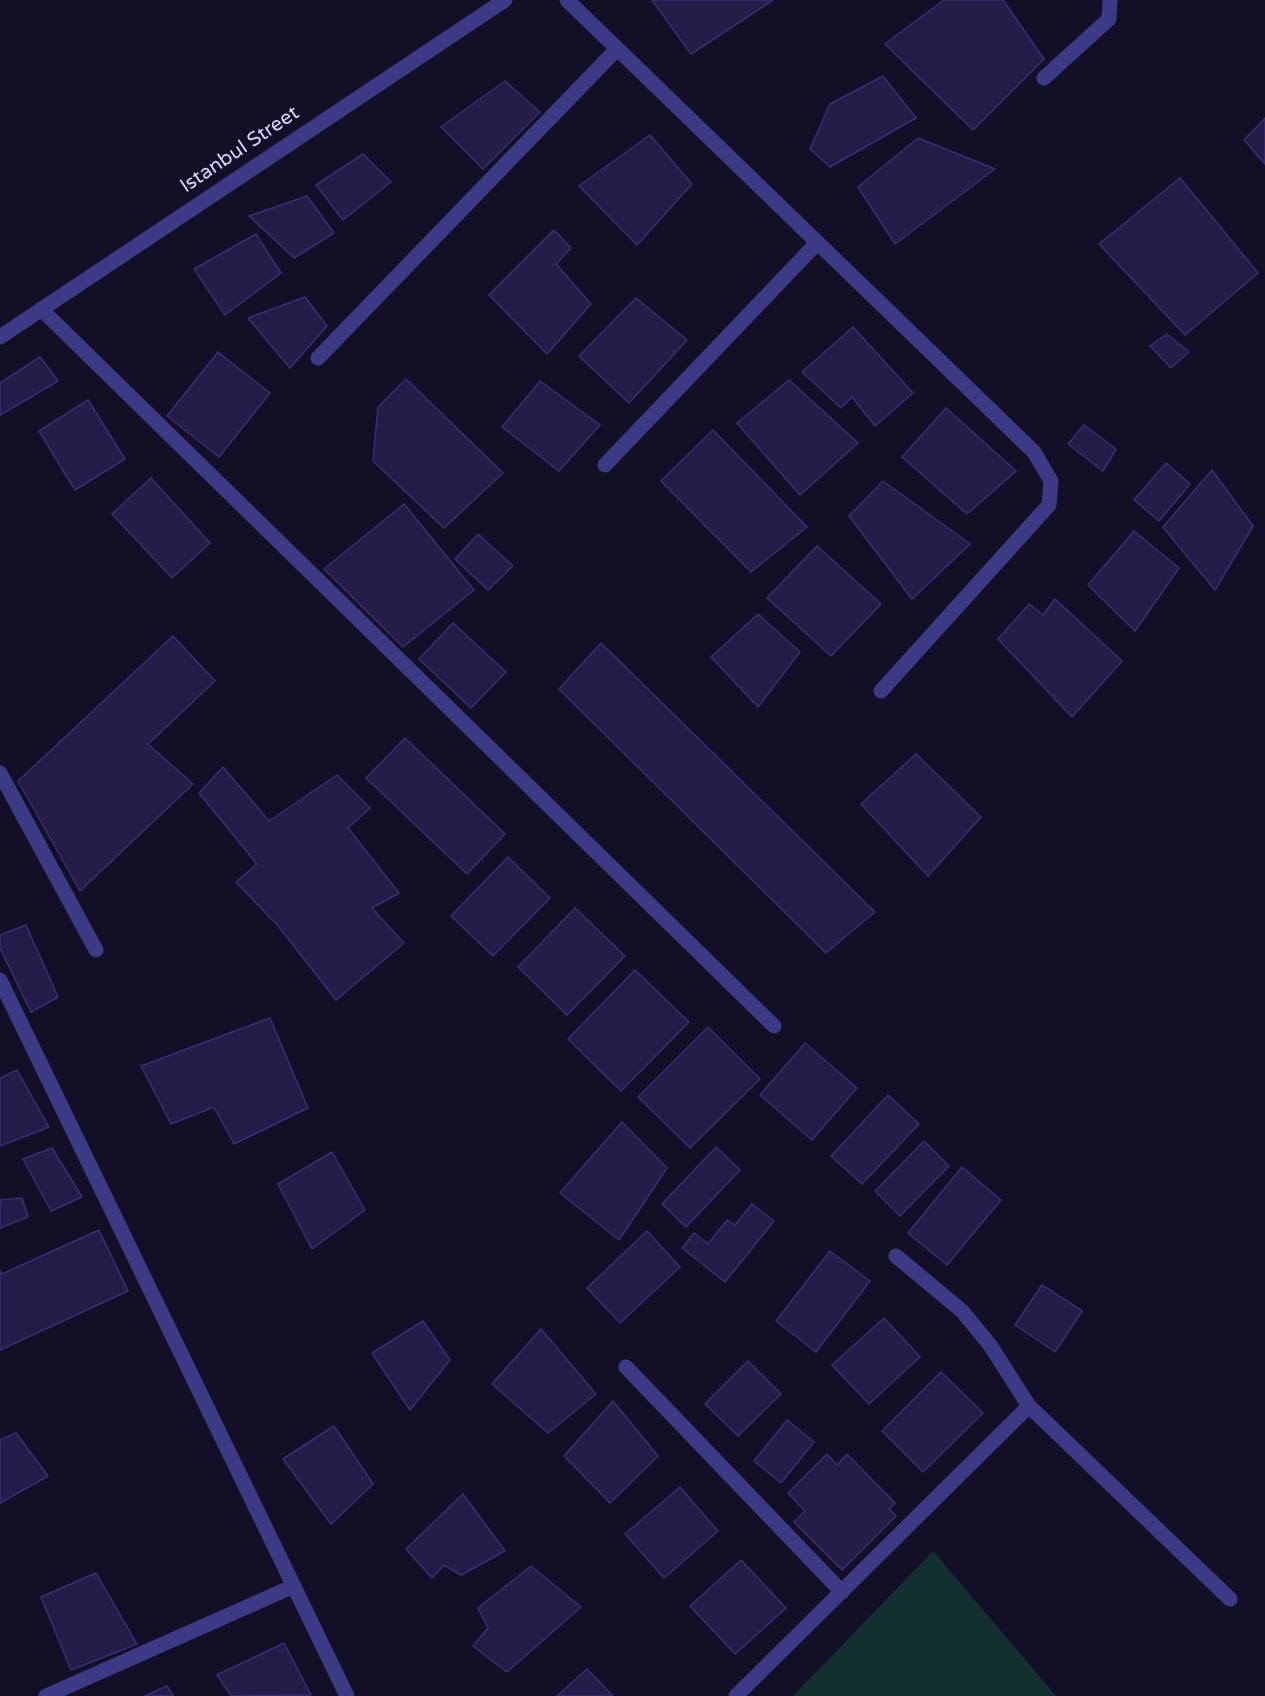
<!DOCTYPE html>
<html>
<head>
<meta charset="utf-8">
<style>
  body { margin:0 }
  canvas { display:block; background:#130f26 }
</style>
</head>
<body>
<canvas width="1265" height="1696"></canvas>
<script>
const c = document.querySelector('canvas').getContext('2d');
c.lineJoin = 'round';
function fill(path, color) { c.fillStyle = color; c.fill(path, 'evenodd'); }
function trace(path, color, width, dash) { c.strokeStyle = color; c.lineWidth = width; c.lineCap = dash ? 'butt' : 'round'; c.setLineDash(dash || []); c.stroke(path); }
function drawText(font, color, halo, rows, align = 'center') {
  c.font = font + ' "Varela Round",sans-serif'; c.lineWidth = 4.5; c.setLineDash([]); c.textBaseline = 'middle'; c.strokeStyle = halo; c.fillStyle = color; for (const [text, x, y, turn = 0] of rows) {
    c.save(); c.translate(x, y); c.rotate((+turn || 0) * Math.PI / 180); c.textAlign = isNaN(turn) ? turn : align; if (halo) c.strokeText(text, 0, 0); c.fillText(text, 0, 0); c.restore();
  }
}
fill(new Path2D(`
  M 933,1551 L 1056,1696 L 793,1696 Z`), '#12302f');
const building = new Path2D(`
  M 652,0 L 773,0 L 691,54 Z
  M 944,0 L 1003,0 L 1044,59 L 973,130 L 885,44 Z
  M 883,76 L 916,118 L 830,167 L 810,149 L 830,104 Z
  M 505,81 L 540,112 L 483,169 L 441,127 Z
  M 1265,118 L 1265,164 L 1244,140 Z
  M 650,135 L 692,184 L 637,245 L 579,186 Z
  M 918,138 L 995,169 L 895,244 L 858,187 Z
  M 363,154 L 391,182 L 343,220 L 316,185 Z
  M 1180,178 L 1258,273 L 1185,335 L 1099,244 Z
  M 307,196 L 334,233 L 294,258 L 249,216 Z
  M 554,230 L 571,248 L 556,264 L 591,304 L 547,354 L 489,295 Z
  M 256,234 L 281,273 L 225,315 L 194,269 Z
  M 305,297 L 327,326 L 290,368 L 248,318 Z
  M 636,298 L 687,340 L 629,403 L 579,356 Z
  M 853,327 L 913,393 L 875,426 L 852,397 L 841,408 L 802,372 Z
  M 1167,334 L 1189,352 L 1171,368 L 1150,346 Z
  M 218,352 L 270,393 L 219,457 L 167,416 Z
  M 40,357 L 58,381 L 0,415 L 0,383 Z
  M 406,379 L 503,473 L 444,528 L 373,461 L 378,407 Z
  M 789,380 L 858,443 L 800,495 L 737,423 Z
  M 540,381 L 600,425 L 559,471 L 502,427 Z
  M 88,400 L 125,459 L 75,490 L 39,431 Z
  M 946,408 L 1016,471 L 967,514 L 902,457 Z
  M 1084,425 L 1116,449 L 1103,471 L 1068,444 Z
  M 713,430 L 807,527 L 751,572 L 661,481 Z
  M 1166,463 L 1190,484 L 1159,521 L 1134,500 Z
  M 1212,470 L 1253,526 L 1215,590 L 1163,527 Z
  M 151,478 L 210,543 L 172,578 L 112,514 Z
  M 883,481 L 970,544 L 912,599 L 849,516 Z
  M 404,504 L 474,590 L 403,647 L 324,569 Z
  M 1134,531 L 1179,568 L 1135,631 L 1088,585 Z
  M 478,534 L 513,566 L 488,590 L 455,559 Z
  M 817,546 L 881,604 L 831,656 L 767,598 Z
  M 1055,599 L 1122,661 L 1072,717 L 998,639 L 1029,604 L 1043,615 Z
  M 758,614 L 800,652 L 758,707 L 711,657 Z
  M 453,623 L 506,672 L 471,708 L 419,659 Z
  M 173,636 L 215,681 L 148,744 L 193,784 L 80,891 L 18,781 Z
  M 601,643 L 875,912 L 826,953 L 559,689 Z
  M 405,738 L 505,834 L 467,874 L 366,778 Z
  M 916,754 L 981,817 L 928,876 L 861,804 Z
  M 223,767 L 269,821 L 337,775 L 370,808 L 348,828 L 399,893 L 372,908 L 404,943 L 336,1000 L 279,927 L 236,882 L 257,864 L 199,793 Z
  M 508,857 L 550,898 L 493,956 L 451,916 Z
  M 575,908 L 625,956 L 567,1015 L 518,967 Z
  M 26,925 L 58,997 L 31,1012 L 0,948 L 0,935 Z
  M 635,970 L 689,1022 L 621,1091 L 568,1039 Z
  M 270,1018 L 308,1108 L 234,1144 L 214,1107 L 171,1124 L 141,1066 Z
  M 708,1027 L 760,1079 L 690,1148 L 638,1097 Z
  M 805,1043 L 857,1088 L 812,1140 L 760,1095 Z
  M 17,1070 L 49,1127 L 0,1146 L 0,1078 Z
  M 888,1095 L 919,1124 L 862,1184 L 831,1156 Z
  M 622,1122 L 667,1168 L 619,1240 L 560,1193 Z
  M 924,1141 L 949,1166 L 900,1216 L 875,1191 Z
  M 716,1147 L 740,1170 L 686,1227 L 662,1204 Z
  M 52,1148 L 82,1197 L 51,1211 L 23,1159 Z
  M 332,1152 L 365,1210 L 312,1249 L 278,1184 Z
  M 962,1167 L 1001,1200 L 947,1265 L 908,1233 Z
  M 22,1198 L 28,1217 L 0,1228 L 0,1200 Z
  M 752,1204 L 774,1221 L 725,1282 L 682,1248 L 694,1233 L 708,1244 L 727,1220 L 735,1225 Z
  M 99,1230 L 128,1291 L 0,1350 L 0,1270 L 2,1274 Z
  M 647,1231 L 680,1267 L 620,1323 L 587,1288 Z
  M 830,1251 L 870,1281 L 816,1352 L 776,1321 Z
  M 1042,1285 L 1082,1311 L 1055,1352 L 1015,1325 Z
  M 884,1318 L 920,1357 L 869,1404 L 832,1365 Z
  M 423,1321 L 450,1360 L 410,1410 L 372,1353 Z
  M 541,1329 L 596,1394 L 548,1433 L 492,1384 Z
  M 748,1361 L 781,1394 L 738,1436 L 705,1404 Z
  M 941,1372 L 983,1413 L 923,1472 L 882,1431 Z
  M 613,1401 L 658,1456 L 610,1503 L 564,1456 Z
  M 787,1420 L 814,1442 L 781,1483 L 754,1461 Z
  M 334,1426 L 373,1484 L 331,1524 L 283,1459 Z
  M 16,1433 L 48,1476 L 0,1503 L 0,1440 Z
  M 827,1454 L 837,1465 L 847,1454 L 895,1503 L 889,1509 L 896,1516 L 842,1570 L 794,1522 L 805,1511 L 788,1493 Z
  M 680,1487 L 718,1531 L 664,1578 L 625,1534 Z
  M 463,1494 L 505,1551 L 461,1575 L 444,1565 L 432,1578 L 406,1549 Z
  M 741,1560 L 786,1608 L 735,1654 L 690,1606 Z
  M 531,1566 L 581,1607 L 507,1672 L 473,1646 L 488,1628 L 478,1608 Z
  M 96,1573 L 137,1644 L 71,1670 L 41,1597 Z
  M 284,1643 L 311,1695 L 231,1696 L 217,1675 Z
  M 587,1669 L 613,1696 L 557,1696 Z
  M 167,1686 L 173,1696 L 145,1696 Z`);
fill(building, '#241b47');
trace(building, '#3b2d73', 1.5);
trace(new Path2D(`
  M 567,0 L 1034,452 L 1051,481 L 1049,505 L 881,691
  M 1044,78 L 1109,19 L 1110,0
  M 41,309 L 774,1026
  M 0,337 L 505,0
  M 318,358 L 617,49
  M 605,465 L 817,243
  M 0,773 L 96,950
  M 0,980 L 347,1696
  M 896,1256 L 962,1311 L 990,1345 L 1029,1406 L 1230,1599
  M 626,1367 L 842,1592
  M 46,1696 L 294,1586
  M 736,1696 L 1029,1406`), '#3d3a85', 15);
drawText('20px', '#d9d4ff', '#130f26', [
  ["Istanbul Street",240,150,-34]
]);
</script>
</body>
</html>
